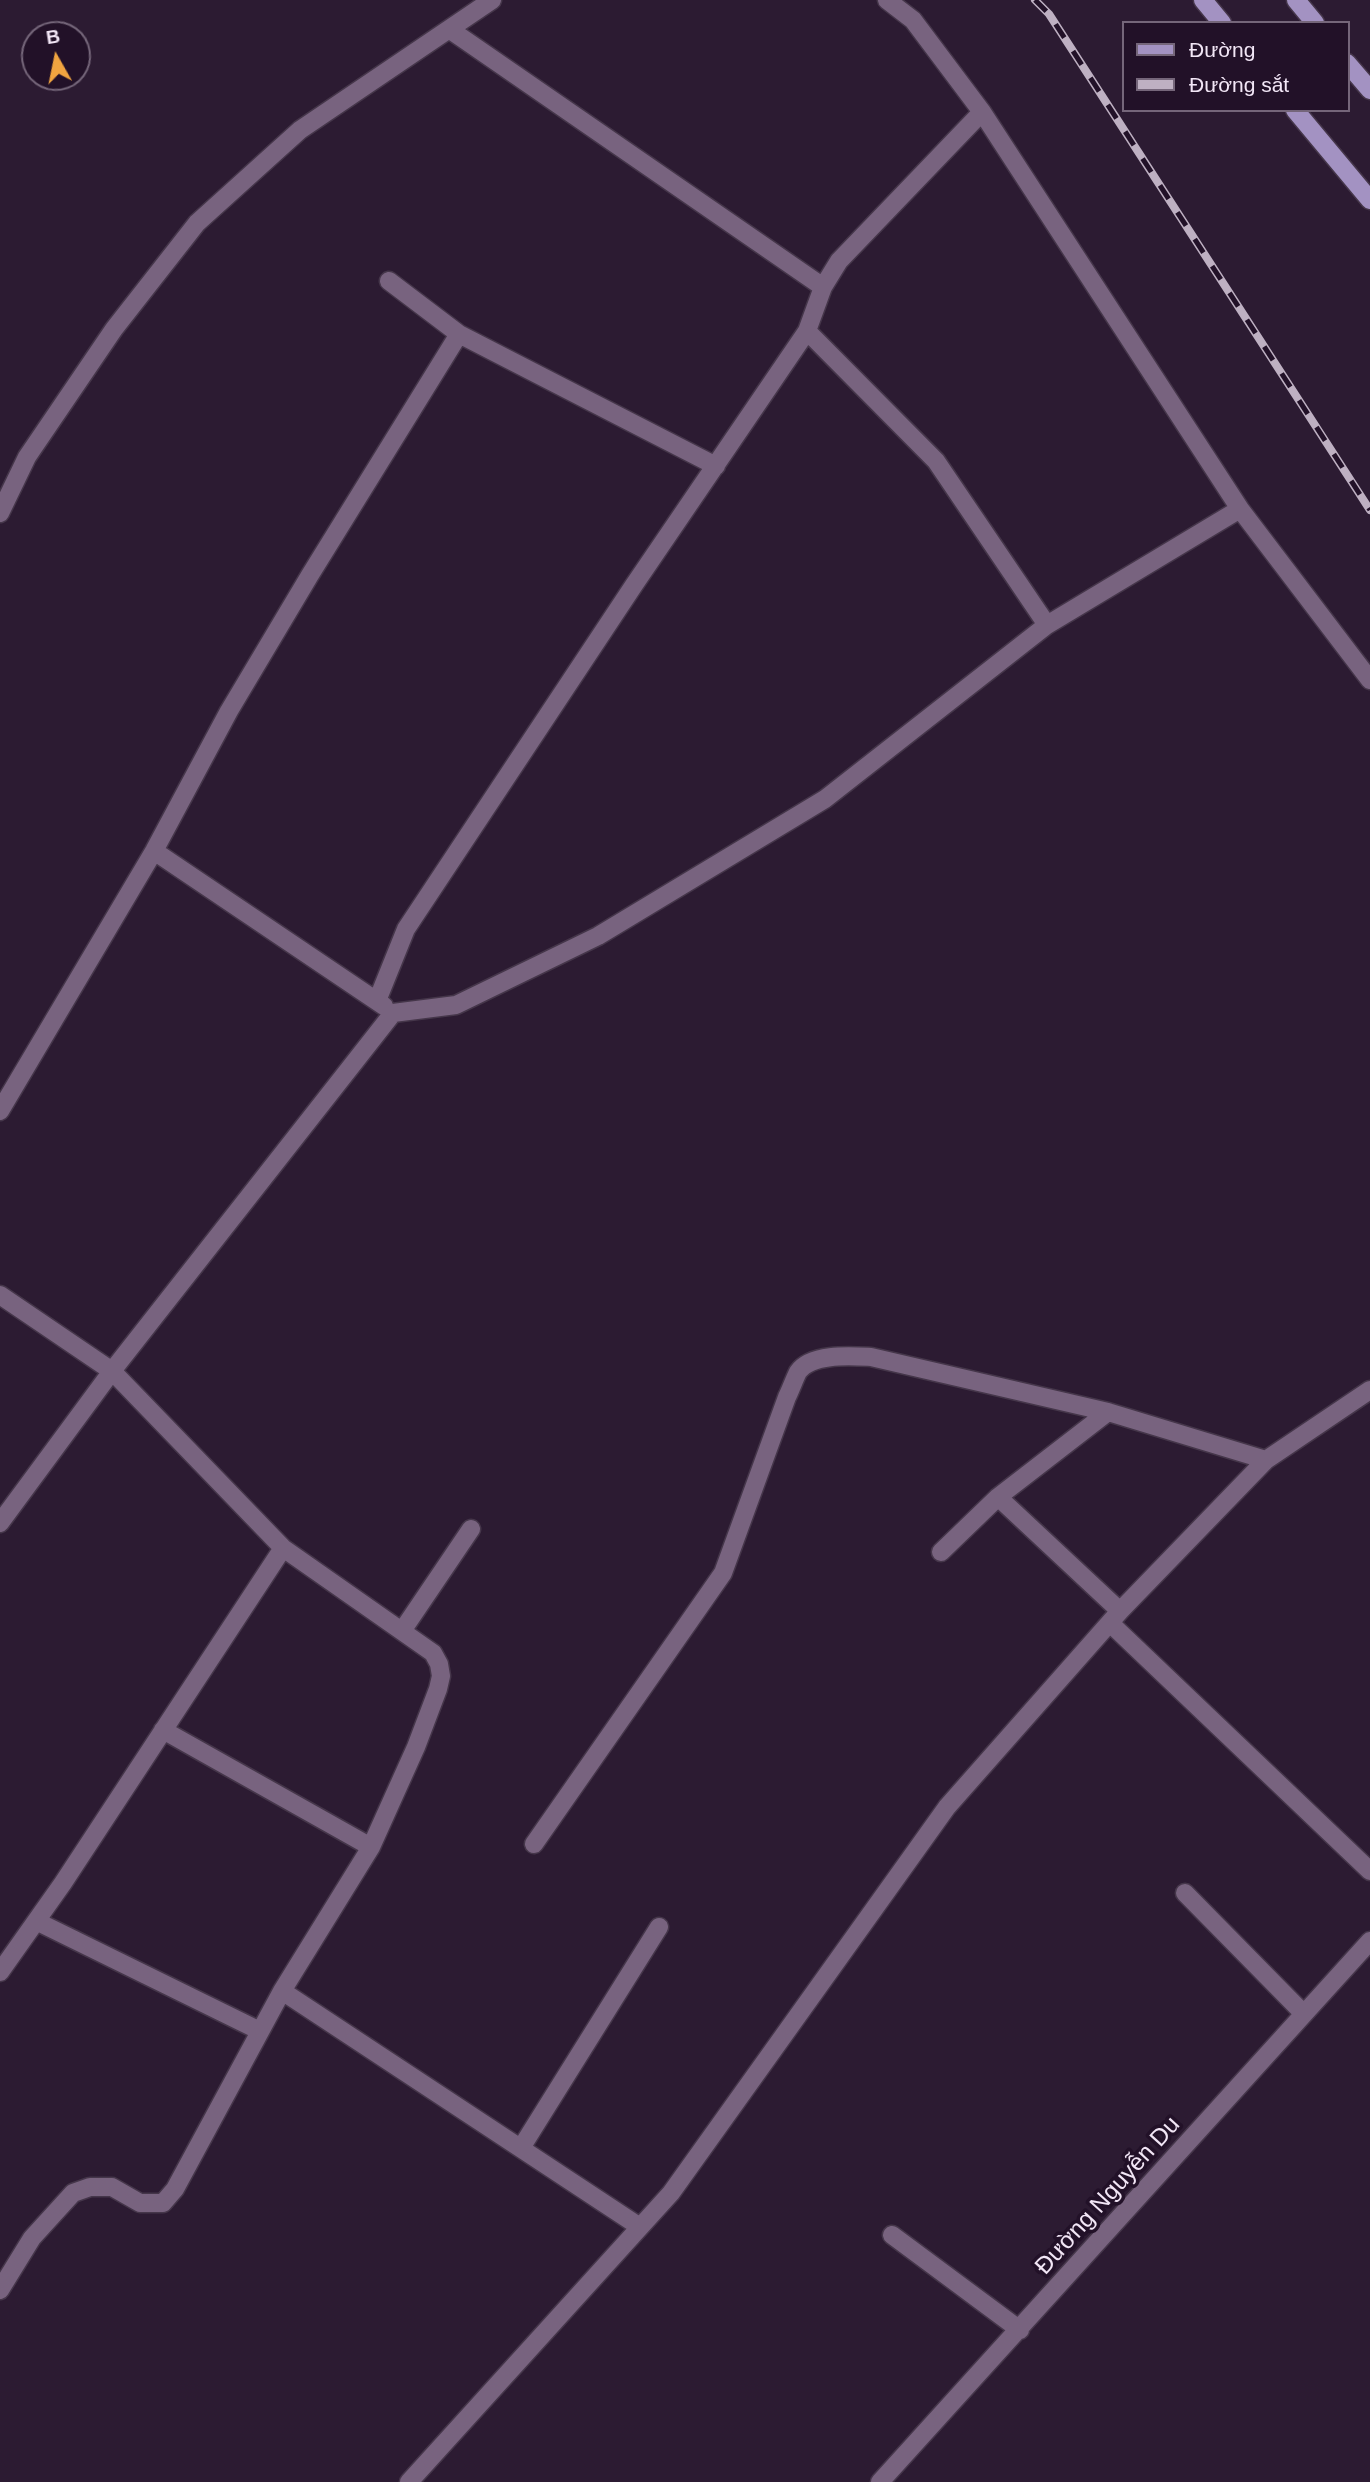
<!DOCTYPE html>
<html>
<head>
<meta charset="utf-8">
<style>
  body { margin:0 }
  #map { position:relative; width:1370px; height:2482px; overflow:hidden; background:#2c1b32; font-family:Helvetica,sans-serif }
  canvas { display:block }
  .legend { position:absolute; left:1122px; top:21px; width:228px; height:91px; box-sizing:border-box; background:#221128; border:2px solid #75667a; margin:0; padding:9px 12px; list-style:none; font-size:21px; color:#f2e6f6 }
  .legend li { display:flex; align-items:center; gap:14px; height:35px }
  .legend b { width:35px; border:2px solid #75667a }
  .north { position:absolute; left:21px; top:21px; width:70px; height:70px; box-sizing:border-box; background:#221128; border:2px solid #75667a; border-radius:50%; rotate:351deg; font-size:19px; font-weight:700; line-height:28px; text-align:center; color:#f2e6f6 }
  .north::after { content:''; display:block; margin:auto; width:24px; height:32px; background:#f1a540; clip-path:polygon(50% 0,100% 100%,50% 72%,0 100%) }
</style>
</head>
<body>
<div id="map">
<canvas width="1370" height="2482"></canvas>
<ul class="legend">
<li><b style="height:9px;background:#a392c2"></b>Đường</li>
<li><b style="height:9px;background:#beb0c2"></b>Đường sắt</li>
</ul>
<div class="north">B</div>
</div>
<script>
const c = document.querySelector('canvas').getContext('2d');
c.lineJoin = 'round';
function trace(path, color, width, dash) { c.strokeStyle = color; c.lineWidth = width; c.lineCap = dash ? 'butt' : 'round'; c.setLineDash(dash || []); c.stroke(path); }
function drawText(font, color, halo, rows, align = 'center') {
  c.font = font + ' Helvetica,sans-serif'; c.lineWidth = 7; c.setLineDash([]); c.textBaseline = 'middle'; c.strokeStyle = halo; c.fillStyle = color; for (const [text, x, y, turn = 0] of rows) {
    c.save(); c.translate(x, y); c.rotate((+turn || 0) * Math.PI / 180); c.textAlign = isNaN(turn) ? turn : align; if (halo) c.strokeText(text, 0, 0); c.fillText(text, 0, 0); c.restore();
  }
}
const minor = new Path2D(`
  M 887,0 L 913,20 L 982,112
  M 449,29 L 823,287
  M 807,331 L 936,461 L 1047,625
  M 459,334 L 716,466
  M 0,513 L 27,457 L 114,329 L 197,223 L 300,130 L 492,0
  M 154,851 L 384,1006
  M 377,1001 L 406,929 L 634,585 L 807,331 L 823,287 L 839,261 L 982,112 L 1240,509 L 1370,680
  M 0,1111 L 154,851 L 229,711 L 310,575 L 459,334 L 389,281
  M 0,1295 L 112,1371 L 283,1548
  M 998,1497 L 1120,1611
  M 0,1523 L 112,1371 L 393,1013 L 456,1005 L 598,936 L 825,799 L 1047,625 L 1240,509
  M 941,1552 L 998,1497 L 1108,1412
  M 1110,1623 L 1370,1871
  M 402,1631 L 471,1529
  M 163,1730 L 371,1847
  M 534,1844 L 723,1573 L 787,1397 C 791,1389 794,1380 798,1372 C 811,1353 851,1356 871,1357 L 1108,1412 L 1266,1460
  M 1185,1893 L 1304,2014
  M 36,1921 L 260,2031
  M 0,1972 L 63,1883 L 283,1548 L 433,1653 L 439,1664 L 441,1676 L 438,1689 L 416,1747 L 371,1847 L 282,1991 L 175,2189 L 163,2203 L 140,2203 L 112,2187 L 90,2187 L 73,2193 L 32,2238 L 0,2290
  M 282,1991 L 640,2227
  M 521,2148 L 659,1927
  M 892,2235 L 1020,2330
  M 409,2482 L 671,2193 L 947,1807 L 1120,1611 L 1266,1460 L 1370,1390
  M 880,2482 L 1370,1941`);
const major = new Path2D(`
  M 1203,0 L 1222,23
  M 1296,0 L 1315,23
  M 1347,63 L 1370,90
  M 1295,110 L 1370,200`);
trace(minor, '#45364a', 21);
trace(major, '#45364a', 21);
trace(minor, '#78637f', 18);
trace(major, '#a392c2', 18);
const rail = new Path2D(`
  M 1035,0 L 1049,14 L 1370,510`);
trace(rail, '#beb0c2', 8);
trace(rail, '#221128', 5, [16]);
drawText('24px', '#f2e6f6', '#221128', [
  ["Đường Nguyễn Du",1108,2196,-48]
]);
</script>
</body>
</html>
